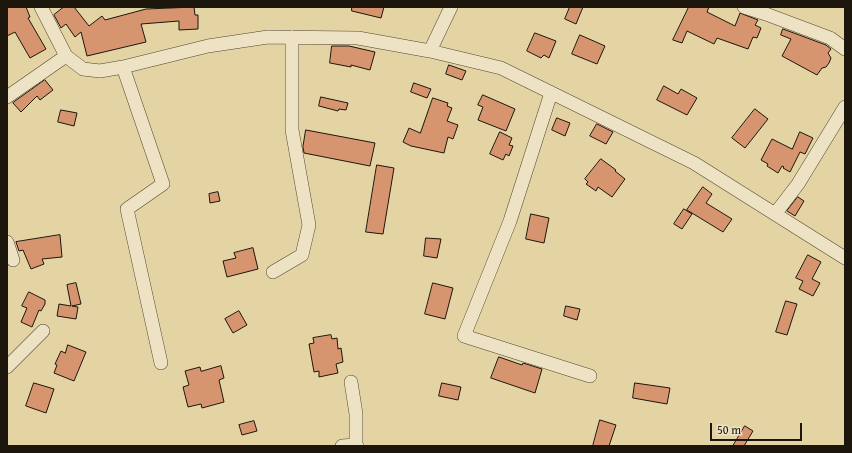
<!DOCTYPE html>
<html>
<head>
<meta charset="utf-8">
<style>
  body { margin:0 }
  #map { position:relative; width:852px; height:453px; overflow:hidden; background:#e4d4a4; font-family:"Gentium Book Plus",serif }
  canvas { display:block }
  .frame { position:absolute; inset:0; border:8px solid #1d160c; pointer-events:none }
  .scale { position:absolute; left:710px; top:423px; width:92px; height:18px; box-sizing:border-box; border:2px solid #1d160c; border-top:0; padding-left:5px; font-size:12px; line-height:14px; white-space:nowrap; color:#1d160c; -webkit-text-stroke:3px #ede3c4; paint-order:stroke }
</style>
</head>
<body>
<div id="map">
<canvas width="852" height="453"></canvas>
<div class="frame"></div>
<div class="scale">50 m</div>
</div>
<script>
const c = document.querySelector('canvas').getContext('2d');
c.lineJoin = 'round';
function fill(path, color) { c.fillStyle = color; c.fill(path, 'evenodd'); }
function trace(path, color, width, dash) { c.strokeStyle = color; c.lineWidth = width; c.lineCap = dash ? 'butt' : 'round'; c.setLineDash(dash || []); c.stroke(path); }
const building = new Path2D(`
  M 7,7 L 26,7 L 30,17 L 28,18 L 46,49 L 30,58 L 15,32 L 7,36 Z
  M 64,7 L 74,7 L 89,26 L 102,16 L 105,20 L 146,9 L 194,7 L 195,15 L 198,15 L 198,29 L 179,30 L 179,21 L 141,24 L 146,42 L 87,56 L 81,32 L 75,37 L 66,24 L 61,28 L 54,15 Z
  M 352,7 L 384,7 L 381,18 L 352,11 Z
  M 570,7 L 583,7 L 576,24 L 565,19 Z
  M 689,7 L 709,7 L 707,12 L 735,26 L 740,13 L 758,20 L 755,25 L 761,28 L 757,38 L 753,37 L 748,49 L 717,38 L 714,44 L 687,31 L 682,43 L 673,40 Z
  M 783,29 L 826,45 L 831,49 L 828,53 L 831,58 L 829,63 L 826,67 L 822,68 L 817,75 L 782,56 L 791,39 L 781,35 Z
  M 535,33 L 556,41 L 549,58 L 544,55 L 541,58 L 527,51 Z
  M 580,35 L 605,46 L 597,64 L 572,54 Z
  M 332,46 L 349,46 L 375,52 L 370,70 L 351,65 L 351,67 L 330,63 Z
  M 449,65 L 466,71 L 462,80 L 446,74 Z
  M 45,80 L 53,90 L 40,100 L 37,96 L 21,112 L 13,103 Z
  M 414,83 L 431,89 L 427,98 L 411,92 Z
  M 664,86 L 678,94 L 681,89 L 697,98 L 687,115 L 657,100 Z
  M 483,95 L 515,109 L 506,131 L 478,120 L 483,107 L 478,105 Z
  M 321,97 L 348,103 L 346,110 L 339,109 L 338,111 L 319,106 Z
  M 433,98 L 448,103 L 447,106 L 452,108 L 447,121 L 458,125 L 453,139 L 448,137 L 444,153 L 411,146 L 403,142 L 409,128 L 420,133 Z
  M 755,109 L 768,119 L 745,148 L 732,138 Z
  M 61,110 L 77,113 L 74,126 L 58,122 Z
  M 557,118 L 570,123 L 565,136 L 552,130 Z
  M 597,124 L 613,132 L 606,144 L 590,136 Z
  M 306,130 L 375,143 L 370,166 L 304,153 L 303,147 Z
  M 500,132 L 512,138 L 509,145 L 513,146 L 509,156 L 506,154 L 503,160 L 490,154 Z
  M 800,132 L 813,138 L 805,154 L 800,152 L 790,172 L 783,168 L 784,167 L 782,166 L 778,173 L 767,166 L 768,164 L 761,160 L 772,139 L 792,149 Z
  M 601,159 L 616,170 L 615,171 L 625,179 L 612,197 L 598,187 L 596,191 L 586,184 L 588,182 L 585,179 Z
  M 377,165 L 394,168 L 383,234 L 366,232 Z
  M 703,187 L 712,194 L 706,203 L 732,219 L 723,232 L 687,210 Z
  M 218,192 L 220,201 L 210,203 L 209,194 Z
  M 798,197 L 804,201 L 795,216 L 787,211 Z
  M 684,209 L 692,214 L 682,229 L 674,224 Z
  M 531,214 L 549,218 L 544,243 L 526,239 Z
  M 60,235 L 62,257 L 42,259 L 44,264 L 31,269 L 23,250 L 19,251 L 16,242 Z
  M 426,238 L 441,239 L 437,258 L 424,256 Z
  M 253,248 L 258,269 L 227,277 L 223,261 L 236,258 L 234,253 Z
  M 808,255 L 821,262 L 812,279 L 820,283 L 813,296 L 799,289 L 803,281 L 796,278 Z
  M 76,283 L 81,304 L 72,306 L 78,307 L 76,319 L 57,316 L 59,304 L 71,306 L 67,285 Z
  M 433,283 L 453,288 L 445,319 L 425,314 Z
  M 29,292 L 45,300 L 45,304 L 41,311 L 39,310 L 32,327 L 21,322 L 27,308 L 22,306 Z
  M 786,301 L 797,304 L 787,335 L 776,332 Z
  M 566,306 L 580,309 L 577,320 L 564,316 Z
  M 239,311 L 247,325 L 233,333 L 225,319 Z
  M 331,335 L 332,339 L 337,338 L 338,349 L 341,348 L 343,362 L 336,364 L 338,373 L 319,377 L 319,371 L 314,372 L 309,344 L 314,343 L 313,338 Z
  M 68,345 L 86,352 L 74,381 L 54,373 L 57,365 L 55,364 L 61,351 L 65,353 Z
  M 499,357 L 522,365 L 523,363 L 542,369 L 535,393 L 491,378 Z
  M 221,366 L 224,378 L 219,380 L 224,402 L 202,408 L 201,404 L 188,407 L 183,387 L 189,385 L 185,371 L 200,367 L 201,371 Z
  M 34,383 L 54,389 L 46,413 L 26,406 Z
  M 442,383 L 461,387 L 458,400 L 439,396 Z
  M 635,383 L 670,388 L 667,404 L 633,398 Z
  M 600,420 L 616,425 L 609,446 L 593,446 Z
  M 254,421 L 257,431 L 242,435 L 239,425 Z
  M 745,426 L 753,431 L 744,446 L 733,446 Z`);
fill(building, '#d6946f');
trace(building, '#1d160c', 1);
const street = new Path2D(`
  M 41,7 L 66,56
  M 744,7 L 766,14 L 830,38 L 845,49
  M 430,51 L 451,7
  M 123,67 L 163,184 L 127,209 L 161,363
  M 551,93 L 510,221 L 464,336 L 590,376
  M 7,97 L 66,56 L 83,69 L 100,71 L 123,67 L 208,46 L 268,37 L 358,38 L 430,51 L 501,68 L 694,163 L 845,258
  M 775,214 L 798,184 L 845,107
  M 7,242 L 13,260
  M 273,272 L 302,255 L 309,225 L 292,130 L 292,37
  M 7,367 L 43,331
  M 351,382 L 356,414 L 356,445 L 357,446
  M 342,446 L 356,445`);
trace(street, '#4f4632', 14);
trace(street, '#ede3c4', 13);
</script>
</body>
</html>
